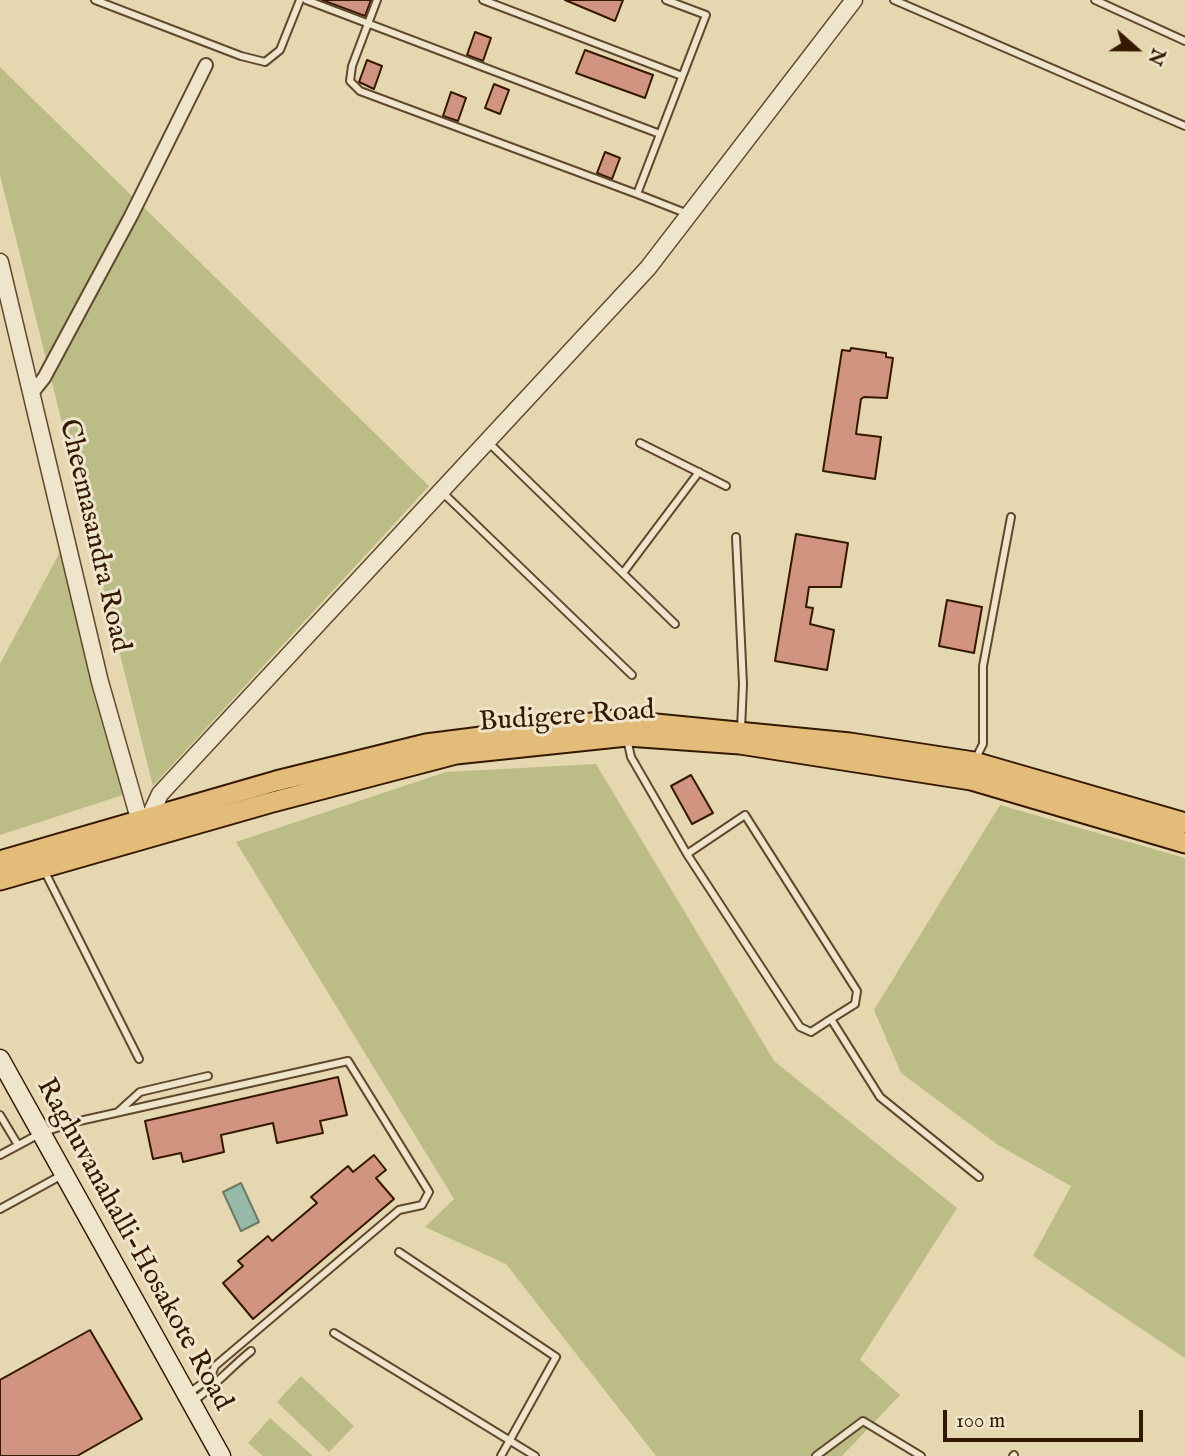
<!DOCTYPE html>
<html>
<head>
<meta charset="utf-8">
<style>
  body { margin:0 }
  #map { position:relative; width:1185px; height:1456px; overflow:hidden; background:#e5d7b0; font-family:"IM FELL English",serif }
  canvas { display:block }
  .north { position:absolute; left:1101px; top:14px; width:70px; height:70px; -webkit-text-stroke:5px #eee5cc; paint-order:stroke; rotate:111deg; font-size:19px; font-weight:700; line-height:28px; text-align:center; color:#341800 }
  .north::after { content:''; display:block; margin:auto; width:24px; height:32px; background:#341800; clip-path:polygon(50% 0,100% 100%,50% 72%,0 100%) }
  .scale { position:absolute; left:943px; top:1410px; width:200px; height:32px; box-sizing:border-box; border:4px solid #341800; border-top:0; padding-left:9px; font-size:21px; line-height:24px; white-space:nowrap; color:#341800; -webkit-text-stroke:5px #eee5cc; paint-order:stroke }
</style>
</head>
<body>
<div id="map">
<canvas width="1185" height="1456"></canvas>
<div class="north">N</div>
<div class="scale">100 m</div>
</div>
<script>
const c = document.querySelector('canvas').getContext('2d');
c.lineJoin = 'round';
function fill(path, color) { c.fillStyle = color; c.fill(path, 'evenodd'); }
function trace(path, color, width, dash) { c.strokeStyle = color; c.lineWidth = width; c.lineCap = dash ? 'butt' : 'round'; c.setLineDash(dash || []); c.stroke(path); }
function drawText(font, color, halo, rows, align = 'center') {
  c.font = font + ' "IM FELL English",serif'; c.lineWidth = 6; c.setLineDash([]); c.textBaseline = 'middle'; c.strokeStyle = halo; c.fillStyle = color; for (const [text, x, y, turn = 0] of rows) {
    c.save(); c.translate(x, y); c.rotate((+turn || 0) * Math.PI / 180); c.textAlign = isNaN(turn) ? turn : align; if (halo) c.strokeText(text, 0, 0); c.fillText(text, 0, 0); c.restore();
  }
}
fill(new Path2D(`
  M 0,67 L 429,486 L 153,786 L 0,175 Z
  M 60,552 L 123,795 L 0,835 L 0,664 Z
  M 596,764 L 774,1061 L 957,1208 L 860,1360 L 900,1395 L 842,1456 L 656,1456 L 506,1264 L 425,1227 L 454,1199 L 236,842 L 446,772 Z
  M 1000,805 L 1185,858 L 1185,1358 L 1033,1256 L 1071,1186 L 998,1145 L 901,1073 L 874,1010 Z
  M 301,1376 L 354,1426 L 329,1452 L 277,1402 Z
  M 270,1418 L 313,1456 L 263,1456 L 248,1443 Z`), '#bcbc86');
const water = new Path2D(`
  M 241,1183 L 259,1222 L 241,1231 L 223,1192 Z`);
fill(water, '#96baa8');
trace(water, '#6f7965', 2);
const building = new Path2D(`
  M 322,0 L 371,0 L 365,16 Z
  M 565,0 L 623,0 L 615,21 Z
  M 475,32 L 491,38 L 483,61 L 467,55 Z
  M 585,50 L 653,75 L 645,98 L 576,73 Z
  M 367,60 L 382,66 L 374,89 L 359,82 Z
  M 494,84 L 509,90 L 500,114 L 485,108 Z
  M 451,92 L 466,98 L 458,121 L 443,116 Z
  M 605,152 L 620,158 L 612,179 L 597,173 Z
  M 851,348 L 886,353 L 886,357 L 893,358 L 887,398 L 864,397 L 861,399 L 856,434 L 881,437 L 875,479 L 823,471 L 842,350 L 850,351 Z
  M 796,534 L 848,543 L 841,587 L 809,587 L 806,607 L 813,608 L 810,624 L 834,630 L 827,670 L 775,661 Z
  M 947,600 L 982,607 L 974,653 L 939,646 Z
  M 691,775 L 713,813 L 692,824 L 671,786 Z
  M 338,1077 L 347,1115 L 320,1121 L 323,1133 L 277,1143 L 273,1123 L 221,1135 L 224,1152 L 183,1162 L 181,1153 L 153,1159 L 145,1121 Z
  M 374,1155 L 386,1170 L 376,1178 L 394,1199 L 253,1319 L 223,1283 L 243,1266 L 238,1261 L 268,1236 L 272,1241 L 317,1203 L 311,1197 L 348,1166 L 353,1172 Z
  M 90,1330 L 142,1419 L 77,1456 L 0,1456 L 0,1380 Z`);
fill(building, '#d09480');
trace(building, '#341800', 2);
const service = new Path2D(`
  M 95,0 L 241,56 L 265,62 L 280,50 L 300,0
  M 306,0 L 660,134
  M 377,0 L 352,66 L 350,81 L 360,91 L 637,194
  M 483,0 L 682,76
  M 666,0 L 706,15 L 637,194 L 688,214
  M 894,0 L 1185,126
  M 1095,0 L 1185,41
  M 487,441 L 675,624
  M 640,443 L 726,486
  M 441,491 L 632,675
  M 736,537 L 743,684 L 741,729
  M 623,573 L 699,472
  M 627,739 L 631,757 L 687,854 L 800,1027 L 811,1032 L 831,1019 L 880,1097 L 979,1177
  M 975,760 L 983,744 L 983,666 L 1011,517
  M 687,854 L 745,815 L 857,991 L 855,1004 L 831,1019
  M 44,870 L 139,1059
  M 118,1112 L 140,1092 L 208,1076
  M 0,1115 L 18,1145
  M 0,1155 L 41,1133 L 75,1122 L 348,1061 L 429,1192 L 422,1205 L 399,1210 L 215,1366 L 210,1378 L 189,1393
  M 0,1209 L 62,1175
  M 399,1252 L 556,1357 L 501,1456
  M 334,1333 L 535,1456
  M 192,1402 C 214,1387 230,1368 251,1351
  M 816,1456 L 863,1421 L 921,1456
  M 1013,1456 L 1014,1455`);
const minor = new Path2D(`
  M 32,393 L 44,378 L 131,216 L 206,65`);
const tertiary = new Path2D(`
  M 0,262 L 100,682 L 140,822
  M 151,825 L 149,818 L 160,794 L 648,268 L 854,0`);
const secondary = new Path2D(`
  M 0,1059 L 221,1456`);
const primary = new Path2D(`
  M 0,861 L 276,781 L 426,744 L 615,720 L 850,743 L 974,762 L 1185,823
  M 0,880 L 269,803 L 456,754 L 627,736 L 740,744 L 971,780 L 1185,843`);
trace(service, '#60482c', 10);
trace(minor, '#60482c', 16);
trace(tertiary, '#60482c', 19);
trace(secondary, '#341800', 21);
trace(primary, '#341800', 23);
trace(service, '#eee5cc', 6);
trace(minor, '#eee5cc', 12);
trace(tertiary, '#eee5cc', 16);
trace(secondary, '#eee5cc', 18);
trace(primary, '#e2bc78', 19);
drawText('28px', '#341800', '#eee5cc', [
  ["Cheemasandra Road",93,536,77],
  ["Budigere Road",567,718,-4],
  ["Raghuvanahalli-Hosakote Road",133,1245,61]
]);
</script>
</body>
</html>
